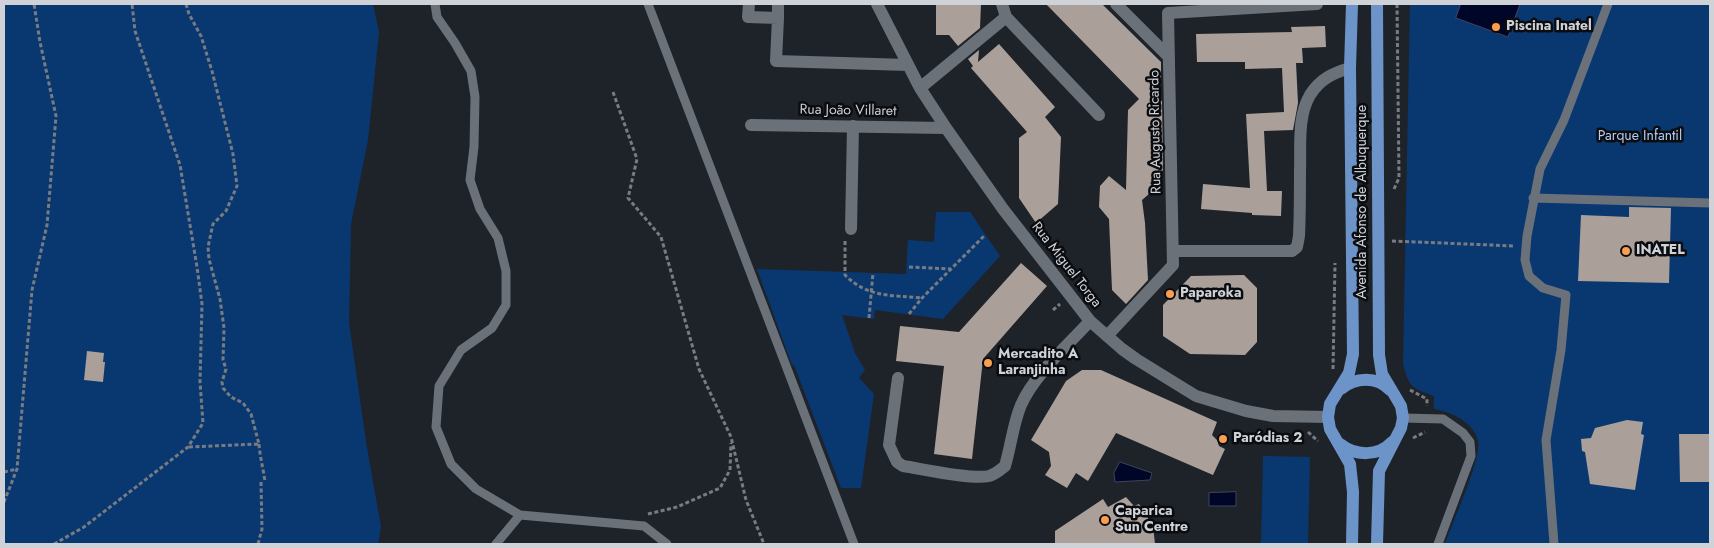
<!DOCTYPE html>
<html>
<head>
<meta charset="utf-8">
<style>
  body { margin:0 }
  #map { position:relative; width:1714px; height:548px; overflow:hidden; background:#1e232a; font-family:Jost,sans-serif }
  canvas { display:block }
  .frame { position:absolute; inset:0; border:5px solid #cfd2d7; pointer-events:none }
</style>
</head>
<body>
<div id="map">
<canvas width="1714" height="548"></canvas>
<div class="frame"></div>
</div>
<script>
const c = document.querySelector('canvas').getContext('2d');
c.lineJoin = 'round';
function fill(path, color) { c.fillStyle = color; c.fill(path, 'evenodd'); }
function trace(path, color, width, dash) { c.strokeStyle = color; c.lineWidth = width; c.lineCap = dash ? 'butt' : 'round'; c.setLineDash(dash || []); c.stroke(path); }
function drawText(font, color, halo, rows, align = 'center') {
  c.font = font + ' Jost,sans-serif'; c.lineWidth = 5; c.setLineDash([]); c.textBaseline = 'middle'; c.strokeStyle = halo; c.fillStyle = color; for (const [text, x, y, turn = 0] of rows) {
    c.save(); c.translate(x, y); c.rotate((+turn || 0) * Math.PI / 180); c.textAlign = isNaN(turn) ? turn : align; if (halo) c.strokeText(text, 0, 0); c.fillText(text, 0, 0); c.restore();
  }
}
fill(new Path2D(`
  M 4,4 L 373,4 L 379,32 L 368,140 L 351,224 L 349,323 L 367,448 L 381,527 L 378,544 L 4,544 Z
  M 1410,4 L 1710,4 L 1710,544 L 1445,544 C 1452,524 1482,458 1478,441 C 1475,423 1450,411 1434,409 L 1434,396 C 1411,388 1409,387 1403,363 Z
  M 936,212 L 970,212 L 1000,256 L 943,319 L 875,310 L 874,319 L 842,315 L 855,353 L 865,370 L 859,378 L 874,394 L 861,488 L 841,488 L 794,365 L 792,365 L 757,269 L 906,274 L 908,240 L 934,242 Z
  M 1263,456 L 1310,457 L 1308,544 L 1261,544 Z`), '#093871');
const water = new Path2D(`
  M 1461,4 L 1520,4 L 1508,37 L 1456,18 Z
  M 1120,462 L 1152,473 L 1150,480 L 1115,482 L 1114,473 Z
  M 1236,492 L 1236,506 L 1209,506 L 1209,493 Z`);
fill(water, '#000628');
trace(water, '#3e435c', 1);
fill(new Path2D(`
  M 936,4 L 981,4 L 980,28 L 958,46 L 949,35 L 936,35 Z
  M 1046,4 L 1102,4 L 1161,62 L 1161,77 L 1149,89 L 1162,101 L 1163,170 L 1150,183 L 1156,188 L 1142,200 L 1145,223 L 1148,280 L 1126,304 L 1112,290 L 1109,219 L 1099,207 L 1100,186 L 1109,176 L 1126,190 L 1128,110 L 1139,99 Z
  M 1325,26 L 1326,47 L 1302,48 L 1303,63 L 1296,63 L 1298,103 L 1293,130 L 1264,131 L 1267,191 L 1282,191 L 1281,216 L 1252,215 L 1252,213 L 1201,209 L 1203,184 L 1250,188 L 1246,114 L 1284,112 L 1282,68 L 1245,69 L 1245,62 L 1197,62 L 1196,34 L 1292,32 L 1291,27 Z
  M 999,44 L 1055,107 L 1045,117 L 1061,137 L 1058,204 L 1036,223 L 1019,198 L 1019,138 L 1027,132 L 971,68 L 973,66 L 968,59 L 979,50 L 978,62 Z
  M 1629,207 L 1671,208 L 1669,283 L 1578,281 L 1581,215 L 1629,217 Z
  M 1021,263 L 1047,286 L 983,359 L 972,459 L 934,454 L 944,366 L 896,361 L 900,326 L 959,332 Z
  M 1244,275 L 1257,288 L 1257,342 L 1245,355 L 1190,354 L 1163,336 L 1163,305 L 1191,276 Z
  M 87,351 L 104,353 L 103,362 L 105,362 L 103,382 L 84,380 Z
  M 1082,370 L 1101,370 L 1217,422 L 1212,435 L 1217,440 L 1219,446 L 1225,449 L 1213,475 L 1116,433 L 1088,481 L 1076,473 L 1067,488 L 1045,475 L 1051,466 L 1049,452 L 1031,440 L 1066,381 Z
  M 1627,420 L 1643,422 L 1641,434 L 1644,435 L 1635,490 L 1590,484 L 1585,452 L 1582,451 L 1581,439 L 1591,438 L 1595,428 Z
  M 1679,434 L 1710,434 L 1710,482 L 1680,482 Z
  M 1126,497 L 1134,506 L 1139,504 L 1153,526 L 1155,544 L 1055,544 L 1055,531 L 1103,499 L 1108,507 Z`), '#aaa099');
trace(new Path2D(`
  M 186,4 L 189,14 L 201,36 L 212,71 L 233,154 L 237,186 L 226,211 L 213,224 L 208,247 L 209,259 L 220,299 L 224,328 L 223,360 L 226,369 L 222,382 L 223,388 L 231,397 L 243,403 L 251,414 L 259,444 L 188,447
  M 613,92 L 637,159 L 628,198 L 661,237 L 699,369 L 731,437 L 746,500 L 764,544
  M 1394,189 L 1399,178 L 1397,4
  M 845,241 L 845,275 C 868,298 892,295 922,298
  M 1392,241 L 1515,246
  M 909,267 L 951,269
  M 1053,310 L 1060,304
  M 909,314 L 922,298 L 985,235
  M 869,318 L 873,273
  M 1333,369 L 1335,263
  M 1410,390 L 1427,399 L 1427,406
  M 1308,432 L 1318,441
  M 1413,438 L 1425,432
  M 259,444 C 260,457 263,468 265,481
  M 4,472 L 17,469
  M 4,502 L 17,469 L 32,290 L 47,225 L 56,116 L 40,42 L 34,4
  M 648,514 L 677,507 L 720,488 L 730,470 L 731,443
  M 54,544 L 84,527 L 188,447 L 203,423 L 200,382 L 202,304 L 197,267 L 180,165 L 135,31 L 132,4
  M 258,544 L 262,529 L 261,482`), '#787c82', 3, [4, 2.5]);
trace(new Path2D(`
  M 435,4 L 437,17 L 455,43 L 471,71 L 475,97 L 474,147 L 470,180 L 480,209 L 498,238 L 506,271 L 506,305 L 492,328 L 461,350 L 439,386 L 436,427 L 451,464 L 476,489 L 520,515 L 644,526 L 667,544
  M 648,4 L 854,544
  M 1533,198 L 1710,203
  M 1403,418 L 1443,419 L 1463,433 L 1470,442 L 1471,456 L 1438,544
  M 496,544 L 520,515
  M 1554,544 L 1546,440 L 1561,350 L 1566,295 L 1543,288 L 1529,276 L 1525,260 L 1527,236 L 1540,169 L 1564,120 L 1608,4`), '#6b7179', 9);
trace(new Path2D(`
  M 749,4 L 748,17 L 778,18 L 778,4
  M 877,4 L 920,88 L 946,128 L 1003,209 L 1090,321 L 1122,349 L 1136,359 L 1196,396 L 1246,411 L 1273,416 L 1328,417
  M 1116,4 L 1169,57
  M 1006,17 L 1099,115
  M 778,18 L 776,61 L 908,65
  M 920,88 L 1006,17 L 1002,4
  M 751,125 L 946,128
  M 851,229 L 853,126
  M 1173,251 L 1292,251 L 1297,247 L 1299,236 C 1300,214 1300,192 1300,171 C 1301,147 1297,117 1310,95 C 1320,79 1333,73 1350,68
  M 1107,336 L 1173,265 L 1168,13 L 1317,4
  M 898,378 L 889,445 L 897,462 L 903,466 C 923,469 972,480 989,476 C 996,474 1000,470 1005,466 C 1011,446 1013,424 1021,405 C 1034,375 1068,345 1090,321`), '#6b7179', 12);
trace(new Path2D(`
  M 1341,389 C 1355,377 1377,376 1390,390
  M 1340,444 C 1355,456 1378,457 1392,442
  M 1352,544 L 1353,492 L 1350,464 L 1330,429 L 1328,417 L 1330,404 L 1349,373 L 1353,354 L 1350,68 L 1352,4
  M 1377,544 L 1379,471 L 1401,428 L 1403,418 L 1401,406 L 1382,374 L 1379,355 L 1377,4`), '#6d94c9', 12);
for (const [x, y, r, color] of [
  [1496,27,5,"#fa9f50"],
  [1626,251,5,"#fa9f50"],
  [1170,294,5,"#fa9f50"],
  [988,363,5,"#fa9f50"],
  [1223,439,5,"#fa9f50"],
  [1105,520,5,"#fa9f50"]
]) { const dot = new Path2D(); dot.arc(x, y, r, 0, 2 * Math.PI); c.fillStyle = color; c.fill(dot); trace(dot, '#0a0c0f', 2); }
drawText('bold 14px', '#cfd2d7', '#0a0c0f', [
  ["Piscina Inatel",1506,27],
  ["INATEL",1636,251],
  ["Paparoka",1180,294],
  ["Mercadito A",998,355],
  ["Laranjinha",998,371],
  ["Paródias 2",1233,439],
  ["Caparica",1115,512],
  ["Sun Centre",1115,528]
], 'left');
drawText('14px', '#cfd2d7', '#0a0c0f', [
  ["Rua João Villaret",848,111,1],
  ["Rua Augusto Ricardo",1156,132,-91],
  ["Avenida Afonso de Albuquerque",1363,202,-90],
  ["Rua Miguel Torga",1066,265,52]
]);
drawText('14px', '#b2cef6', '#0a0c0f', [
  ["Parque Infantil",1640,137]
]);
</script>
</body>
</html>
